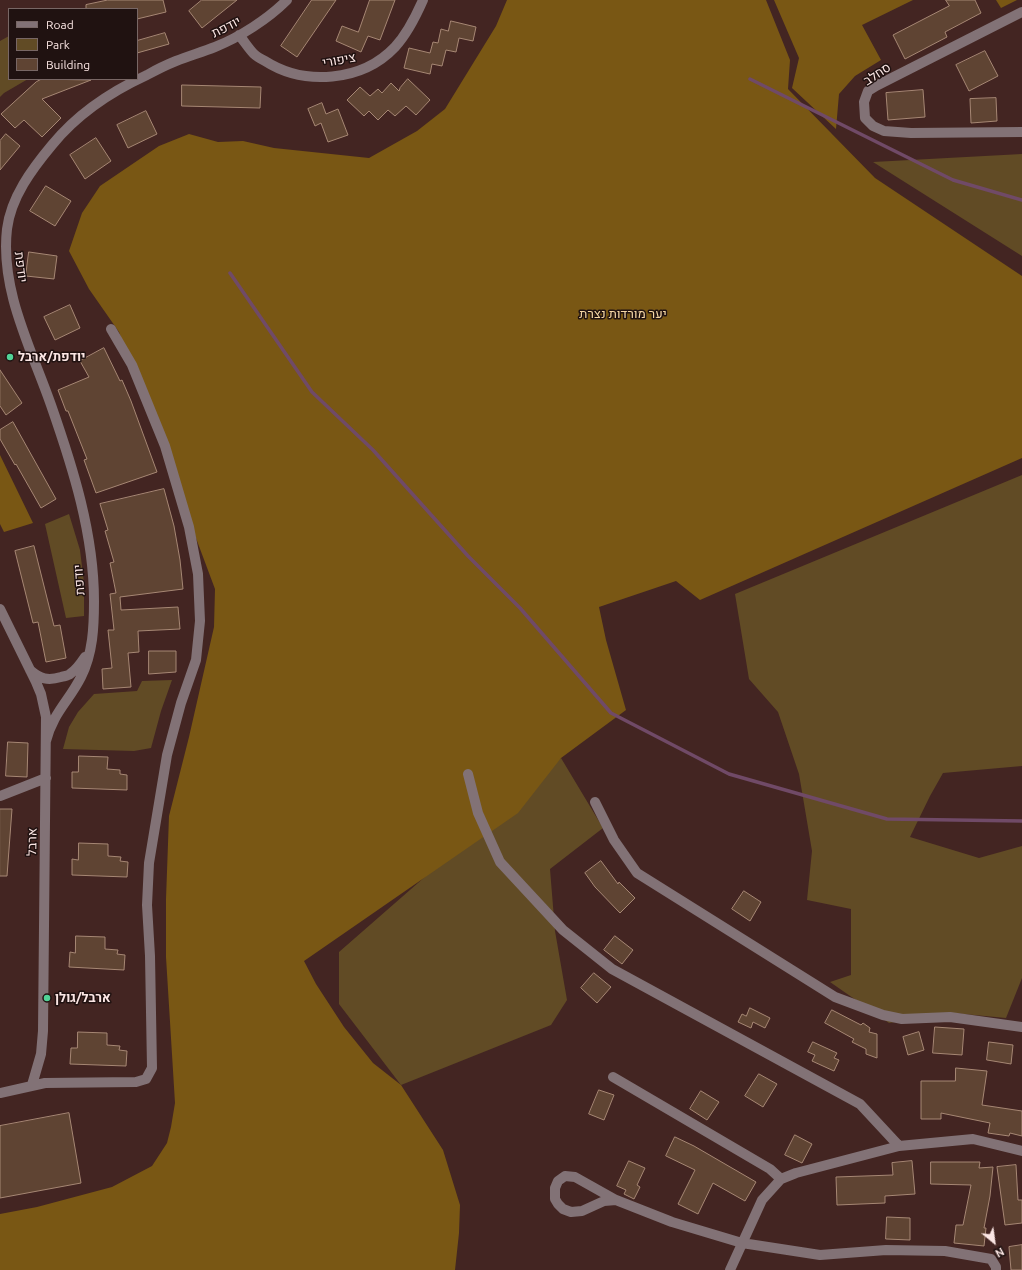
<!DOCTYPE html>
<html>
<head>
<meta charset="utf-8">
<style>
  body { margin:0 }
  #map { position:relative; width:1022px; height:1270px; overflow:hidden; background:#432522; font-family:Ubuntu,sans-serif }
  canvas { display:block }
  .legend { position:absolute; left:8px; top:8px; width:130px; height:72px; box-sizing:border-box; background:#201211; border:1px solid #786765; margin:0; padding:5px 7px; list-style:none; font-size:12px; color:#fbe6e4 }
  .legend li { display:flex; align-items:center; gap:8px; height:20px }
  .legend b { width:20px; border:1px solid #786765 }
  .north { position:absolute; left:974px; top:1222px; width:40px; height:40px; -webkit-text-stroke:3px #201211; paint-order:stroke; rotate:151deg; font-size:11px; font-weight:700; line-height:16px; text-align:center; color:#fbe6e4 }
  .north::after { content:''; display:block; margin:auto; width:14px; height:18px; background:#fbe6e4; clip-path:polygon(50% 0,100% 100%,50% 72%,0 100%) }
</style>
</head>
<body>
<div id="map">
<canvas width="1022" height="1270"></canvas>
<ul class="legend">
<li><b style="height:5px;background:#827276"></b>Road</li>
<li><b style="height:11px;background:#614b25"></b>Park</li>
<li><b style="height:11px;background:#5f4433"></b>Building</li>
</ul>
<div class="north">N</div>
</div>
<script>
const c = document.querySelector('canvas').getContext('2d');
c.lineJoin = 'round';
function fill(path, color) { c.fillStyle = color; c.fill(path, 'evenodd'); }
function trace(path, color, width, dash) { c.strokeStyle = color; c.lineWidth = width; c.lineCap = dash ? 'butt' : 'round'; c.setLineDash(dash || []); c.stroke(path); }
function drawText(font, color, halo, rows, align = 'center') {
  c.font = font + ' Ubuntu,Heebo,sans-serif'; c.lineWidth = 3; c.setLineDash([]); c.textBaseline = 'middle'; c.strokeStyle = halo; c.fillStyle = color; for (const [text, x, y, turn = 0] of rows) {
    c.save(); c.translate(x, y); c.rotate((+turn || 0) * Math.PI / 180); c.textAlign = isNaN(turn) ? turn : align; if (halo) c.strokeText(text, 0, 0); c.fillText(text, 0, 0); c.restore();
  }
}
fill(new Path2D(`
  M 9,36 L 9,79 L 28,79 L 4,93 L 0,97 L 0,41 Z
  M 1022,154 L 1022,256 L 873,162 Z
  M 1022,475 L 1022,766 L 943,773 L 930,796 L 910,837 L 979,858 L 1022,846 L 1022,978 L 1006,1018 L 953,1013 L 889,1023 L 830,982 L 851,975 L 851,909 L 807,900 L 812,851 L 799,774 L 778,712 L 749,679 L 735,594 Z
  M 69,514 L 80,550 L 84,583 L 84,616 L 66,618 L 45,524 Z
  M 172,680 L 161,711 L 151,748 L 134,751 L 63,749 L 69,727 L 78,712 L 94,694 L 137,691 L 142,681 Z
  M 561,758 L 603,828 L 550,869 L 555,931 L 567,1000 L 551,1025 L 401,1085 L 339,1004 L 339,952 Z`), '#614b25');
fill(new Path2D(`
  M 507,0 L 766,0 L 790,60 L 788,89 L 875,178 L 1022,276 L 1022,458 L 700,600 L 676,581 L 599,607 L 606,640 L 626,710 L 561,758 L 518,813 L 304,961 L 316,984 L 344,1027 L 373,1063 L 401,1085 L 443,1150 L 460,1205 L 459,1233 L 455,1270 L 0,1270 L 0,1214 L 37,1207 L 112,1187 L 152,1166 L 167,1143 L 171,1127 L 175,1103 L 166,957 L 166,899 L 169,816 L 189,737 L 214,627 L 215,589 L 119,332 L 89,289 L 69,251 L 82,213 L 100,186 L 159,146 L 189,134 L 218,142 L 243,141 L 274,148 L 369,158 L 417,131 L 445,109 L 496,26 Z
  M 774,0 L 913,0 L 862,25 L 881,60 L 855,76 L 839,94 L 836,129 L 792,88 L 799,58 Z
  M 996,0 L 1017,0 L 1001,8 Z
  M 0,455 L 33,523 L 4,532 L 0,524 Z`), '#795714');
trace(new Path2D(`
  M 750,79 L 953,180 L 1022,200
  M 230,273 L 312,392 L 373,450 L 468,556 L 520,608 L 611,713 L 729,774 L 887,819 L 1022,821`), '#704a67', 3.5);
const building = new Path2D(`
  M 108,0 L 163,0 L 166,12 L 137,19 L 137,9 L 86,9 L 86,5 Z
  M 202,0 L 237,0 L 202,28 L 189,11 Z
  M 312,0 L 336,0 L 297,57 L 281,46 Z
  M 370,0 L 395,0 L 380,40 L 368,36 L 361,52 L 336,41 L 342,26 L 358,32 Z
  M 946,0 L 975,0 L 981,13 L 945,32 L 947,37 L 905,59 L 893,35 L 949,6 Z
  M 451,21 L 476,27 L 473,41 L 459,38 L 456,52 L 446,50 L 442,66 L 432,64 L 430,74 L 404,68 L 409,48 L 430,53 L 433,42 L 438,43 L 441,29 L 448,31 Z
  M 165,33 L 169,44 L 137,53 L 137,41 Z
  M 985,51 L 998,76 L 969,91 L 956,65 Z
  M 42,79 L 91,80 L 42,99 L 61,118 L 42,137 L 24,120 L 15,128 L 1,114 L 36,82 Z
  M 408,79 L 430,100 L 416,115 L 406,106 L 395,116 L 388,110 L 378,120 L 369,111 L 364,116 L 347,100 L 360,87 L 370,96 L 378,89 L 382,93 L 391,83 L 399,91 L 400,88 Z
  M 182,85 L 261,87 L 260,108 L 182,106 Z
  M 923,90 L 925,117 L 888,120 L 886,93 Z
  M 996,98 L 997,121 L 971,123 L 970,99 Z
  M 322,103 L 326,114 L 338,109 L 348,135 L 328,142 L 321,123 L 315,126 L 308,109 Z
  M 146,111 L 157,134 L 128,148 L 117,125 Z
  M 6,134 L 20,146 L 0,170 L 0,141 Z
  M 96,138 L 111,161 L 85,179 L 70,155 Z
  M 46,186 L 71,201 L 55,226 L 30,211 Z
  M 29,252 L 57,256 L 54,279 L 26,276 Z
  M 70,305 L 80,328 L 55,340 L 44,317 Z
  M 104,348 L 120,381 L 122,380 L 131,401 L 157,472 L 96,493 L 84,460 L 87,459 L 68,411 L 66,411 L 58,390 L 89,377 L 80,361 Z
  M 0,370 L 22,403 L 6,415 L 0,406 Z
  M 13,422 L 56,499 L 41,508 L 16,464 L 15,465 L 0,439 L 0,430 Z
  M 164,489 L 174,526 L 180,560 L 183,589 L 120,597 L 121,610 L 178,607 L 180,629 L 138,631 L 139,652 L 128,653 L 131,687 L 103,689 L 102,669 L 112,668 L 108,630 L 114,630 L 110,594 L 116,593 L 110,563 L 114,562 L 105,531 L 108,530 L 100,504 Z
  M 34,546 L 54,626 L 60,625 L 66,658 L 46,662 L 38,622 L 33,623 L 15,551 Z
  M 149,651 L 176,651 L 176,672 L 149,674 Z
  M 8,742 L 28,743 L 27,777 L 6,776 Z
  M 79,756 L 108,757 L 107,769 L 120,770 L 120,774 L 127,775 L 127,790 L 72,788 L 72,772 L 78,772 Z
  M 0,809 L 12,809 L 7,876 L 0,876 Z
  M 79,843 L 108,844 L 108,856 L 121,857 L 120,861 L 128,862 L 127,877 L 72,875 L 72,859 L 78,860 Z
  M 601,861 L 618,884 L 619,882 L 635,898 L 620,913 L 595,887 L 585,873 Z
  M 744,891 L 761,902 L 750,921 L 732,909 Z
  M 76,936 L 105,937 L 105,949 L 118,950 L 117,954 L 125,955 L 124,970 L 69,967 L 70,952 L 75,953 Z
  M 615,936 L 633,950 L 622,964 L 604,950 Z
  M 594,973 L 611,987 L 597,1003 L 581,988 Z
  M 750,1008 L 770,1018 L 765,1028 L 753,1022 L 751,1028 L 738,1022 L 742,1014 L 746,1016 Z
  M 832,1010 L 861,1025 L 863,1023 L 870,1028 L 869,1032 L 877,1034 L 877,1058 L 866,1054 L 866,1049 L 852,1042 L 854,1039 L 825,1023 Z
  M 935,1027 L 964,1029 L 962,1055 L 933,1053 Z
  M 78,1032 L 107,1033 L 107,1045 L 120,1046 L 119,1050 L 127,1051 L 126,1066 L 70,1064 L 71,1048 L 77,1048 Z
  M 919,1032 L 924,1050 L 908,1055 L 903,1037 Z
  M 813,1042 L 837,1053 L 834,1058 L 839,1060 L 834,1071 L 812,1061 L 815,1055 L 808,1052 Z
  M 989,1042 L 1013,1045 L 1011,1064 L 987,1060 Z
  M 956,1068 L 987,1071 L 982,1105 L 1022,1111 L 1022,1136 L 1010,1133 L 1009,1136 L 988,1133 L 990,1123 L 941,1113 L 941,1119 L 921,1119 L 921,1081 L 955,1081 Z
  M 759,1074 L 777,1084 L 763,1107 L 745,1096 Z
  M 599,1090 L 614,1095 L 604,1120 L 589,1114 Z
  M 701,1091 L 719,1102 L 707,1120 L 690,1109 Z
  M 69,1113 L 81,1183 L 0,1198 L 0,1126 Z
  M 795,1135 L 812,1144 L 802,1163 L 785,1155 Z
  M 675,1137 L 694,1146 L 756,1182 L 745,1201 L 713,1183 L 698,1214 L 678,1204 L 695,1170 L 666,1156 Z
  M 629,1161 L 645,1168 L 637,1185 L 640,1187 L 634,1199 L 624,1194 L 626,1190 L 617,1186 Z
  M 912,1161 L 915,1194 L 885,1196 L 885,1203 L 837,1205 L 836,1177 L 893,1175 L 892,1163 Z
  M 931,1162 L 980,1162 L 979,1168 L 993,1167 L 990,1196 L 984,1228 L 986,1228 L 984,1246 L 954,1243 L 956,1225 L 963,1225 L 971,1185 L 931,1184 Z
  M 1016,1165 L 1018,1200 L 1022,1200 L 1022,1223 L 1005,1225 L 997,1167 Z
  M 887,1217 L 910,1218 L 910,1240 L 886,1239 Z
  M 1022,1245 L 1022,1270 L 1011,1270 L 1009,1247 Z`);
fill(building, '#5f4433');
trace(building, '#a68774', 1);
trace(new Path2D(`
  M 1022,12 L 876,86 L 868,91 L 864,102 L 865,118 L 873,126 L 884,131 L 911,133 L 1022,132
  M 239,35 C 244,41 249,49 254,54 C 257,57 261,59 265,61 C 304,86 362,82 395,47 C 407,34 416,16 423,0
  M 0,609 L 36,682 L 41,694 L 46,717 L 43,1031 L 41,1054 L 32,1085
  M 30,670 C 40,679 48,681 61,677 C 64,676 68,676 70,674 C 76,670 81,663 85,657
  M 46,741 C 53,713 69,701 81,677 C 93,653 94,627 94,601 C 94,534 73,468 51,405 C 31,348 0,290 7,229 C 11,197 32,169 52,145 C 78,113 110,92 147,75 C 156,70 166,65 176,61 C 189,56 202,52 215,47 C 240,37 268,19 287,0
  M 468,774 L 478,813 L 500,862 L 563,930 L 612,969 L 860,1104 L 899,1146
  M 0,796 L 46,778
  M 595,802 L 614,840 L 637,873 L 835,997 L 883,1015 L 902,1019 L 950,1017 L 1022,1027
  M 613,1077 L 770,1169 L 781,1179
  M 0,1093 L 45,1083 L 136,1082 L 146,1079 L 152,1068 L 150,956 L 147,905 L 149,863 L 167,755 L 181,703 L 196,660 L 200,621 L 198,574 L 189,527 L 165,446 L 132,365 L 111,329
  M 616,1200 L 604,1201 L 582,1211 L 571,1212 L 563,1209 L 558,1204 L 555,1199 L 555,1188 L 558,1181 L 565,1176 L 575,1177 L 616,1200 L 672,1222 L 742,1243 L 820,1255 L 886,1250 L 945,1251 L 991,1259 L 996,1267 L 996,1270
  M 730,1270 L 762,1200 L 781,1179 L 796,1173 L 899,1146 L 973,1139 L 1022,1151`), '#827276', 10);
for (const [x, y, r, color] of [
  [10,357,4,"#51d397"],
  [47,998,4,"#51d397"]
]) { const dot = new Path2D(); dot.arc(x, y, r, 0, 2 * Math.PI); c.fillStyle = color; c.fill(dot); trace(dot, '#201211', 1.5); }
drawText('13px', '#fbe6e4', '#201211', [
  ["יודפת",226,27,-27],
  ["ציפורי",339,60,-10],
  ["סחלב",877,74,-33],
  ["יודפת",21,267,83],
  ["יודפת",79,580,-94],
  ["ארבל",32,842,-89]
]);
drawText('13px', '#f7d8a6', '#201211', [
  ["יער מורדות נצרת",623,314]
]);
drawText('bold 13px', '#fbe6e4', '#201211', [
  ["יודפת/ארבל",18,357],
  ["ארבל/גולן",55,998]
], 'left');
</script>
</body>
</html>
